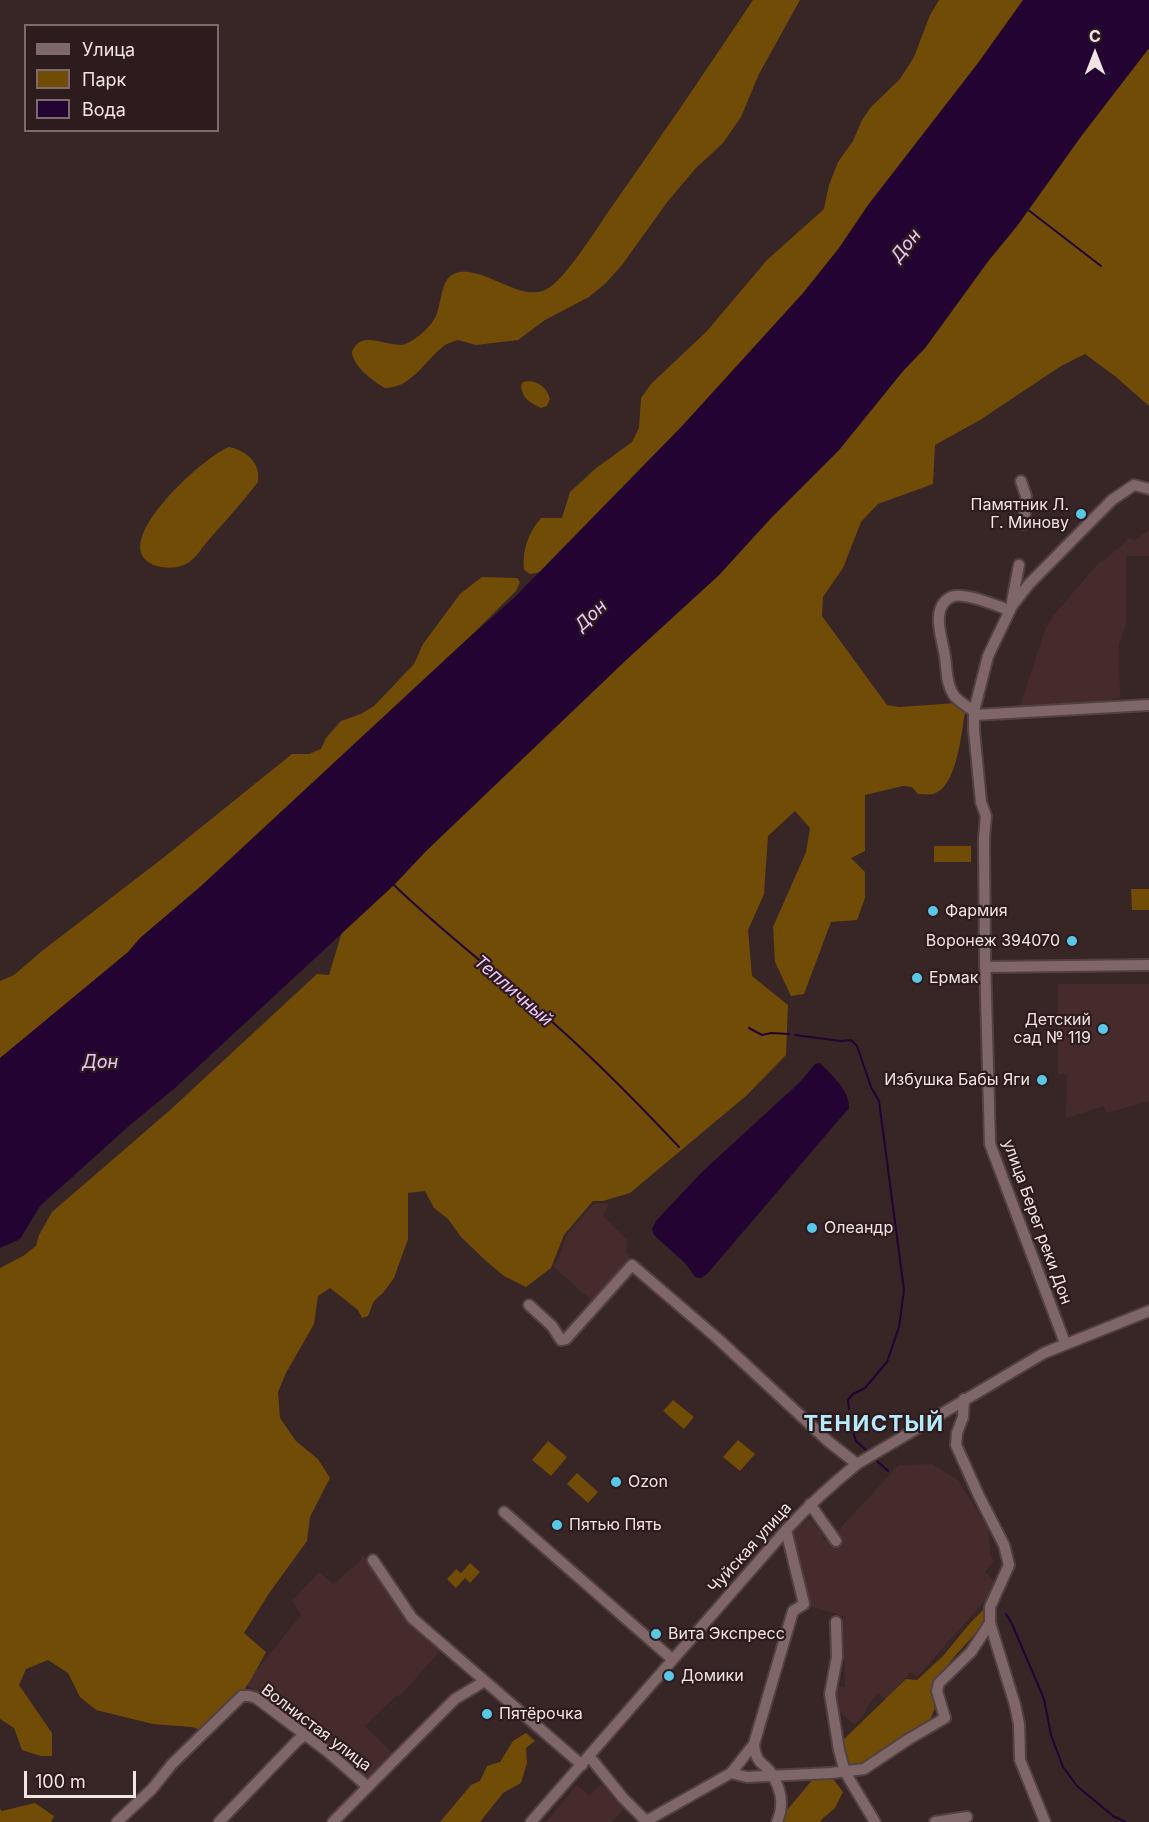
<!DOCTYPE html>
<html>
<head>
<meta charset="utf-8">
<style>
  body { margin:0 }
  #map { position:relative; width:1149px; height:1822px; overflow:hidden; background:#382526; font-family:Inter,sans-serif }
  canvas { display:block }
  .legend { position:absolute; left:24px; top:24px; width:195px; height:108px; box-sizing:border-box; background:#2e1b1d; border:2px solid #7c6b6d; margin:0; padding:8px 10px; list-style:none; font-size:18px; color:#f1e4e4 }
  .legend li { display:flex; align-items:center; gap:12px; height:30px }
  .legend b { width:30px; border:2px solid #7c6b6d }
  .north { position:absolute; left:1065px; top:24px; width:60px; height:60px; -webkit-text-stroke:4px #2e1b1d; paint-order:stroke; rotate:0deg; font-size:16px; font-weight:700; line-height:24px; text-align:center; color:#f1e4e4 }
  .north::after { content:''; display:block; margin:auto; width:21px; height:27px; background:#f1e4e4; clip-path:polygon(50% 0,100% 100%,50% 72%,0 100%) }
  .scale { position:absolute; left:24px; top:1771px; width:112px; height:27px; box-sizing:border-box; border:3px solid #f1e4e4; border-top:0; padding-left:8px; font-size:18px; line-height:21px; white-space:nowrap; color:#f1e4e4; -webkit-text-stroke:4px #2e1b1d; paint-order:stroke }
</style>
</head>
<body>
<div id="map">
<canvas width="1149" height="1822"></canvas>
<ul class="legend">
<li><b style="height:8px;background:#7f6769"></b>Улица</li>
<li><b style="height:16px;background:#704c07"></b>Парк</li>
<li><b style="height:16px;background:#230331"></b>Вода</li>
</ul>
<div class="north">С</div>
<div class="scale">100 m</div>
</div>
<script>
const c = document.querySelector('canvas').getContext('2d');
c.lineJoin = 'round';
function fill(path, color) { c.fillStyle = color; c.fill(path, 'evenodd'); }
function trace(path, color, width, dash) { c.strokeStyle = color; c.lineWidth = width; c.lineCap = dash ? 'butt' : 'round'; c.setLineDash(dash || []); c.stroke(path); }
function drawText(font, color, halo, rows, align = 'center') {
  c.font = font + ' Inter,sans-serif'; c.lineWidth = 4.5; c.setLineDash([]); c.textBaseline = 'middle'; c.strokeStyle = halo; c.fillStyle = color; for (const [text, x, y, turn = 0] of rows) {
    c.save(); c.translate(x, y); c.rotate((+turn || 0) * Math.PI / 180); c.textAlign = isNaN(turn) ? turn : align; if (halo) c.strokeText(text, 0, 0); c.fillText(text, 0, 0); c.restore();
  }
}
fill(new Path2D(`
  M 1149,529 L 1149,556 L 1126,556 L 1126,624 L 1119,644 L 1120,698 L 1112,699 L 1112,704 L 1019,709 L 1045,630 L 1055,614 L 1101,560 L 1104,561 L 1129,538 L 1135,541 Z
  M 1058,984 L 1149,984 L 1149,1101 L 1106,1113 L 1104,1106 L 1066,1118 L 1067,1075 L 1058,1074 Z
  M 594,1203 L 609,1204 L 603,1216 L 627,1240 L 626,1253 L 632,1260 L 594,1303 L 553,1266 L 559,1258 L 566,1236 Z
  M 933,1464 L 959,1481 L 988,1528 L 991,1558 L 994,1561 L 985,1572 L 999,1585 L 917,1677 L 911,1672 L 886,1699 L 878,1693 L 866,1708 L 867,1710 L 855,1725 L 837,1710 L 835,1705 L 838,1687 L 845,1687 L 843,1616 L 806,1605 L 789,1535 L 809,1518 L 822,1533 L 824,1540 L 830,1539 L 899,1465 Z
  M 363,1555 L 400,1614 L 442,1649 L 401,1695 L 396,1696 L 365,1726 L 394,1754 L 368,1778 L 308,1726 L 304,1727 L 246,1684 L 301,1615 L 292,1601 L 319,1572 L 333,1584 L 360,1561 Z
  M 601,1784 L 624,1810 L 611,1822 L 546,1822 L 577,1785 L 590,1796 Z`), '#462b2d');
fill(new Path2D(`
  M 753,0 L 800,0 L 759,74 L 741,117 L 723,143 L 696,168 L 668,201 L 622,265 L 606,283 L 589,297 L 545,320 L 518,340 L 476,345 L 458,340 C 454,341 449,343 445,345 C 425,360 412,388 385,388 C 374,382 357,369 353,357 C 351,352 352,352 354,348 C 364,330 391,349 405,344 C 414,341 428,329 433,321 C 444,307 437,275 460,272 C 487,268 522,303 547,289 C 563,281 595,232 606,215 C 656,144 705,72 753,0 Z
  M 939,0 L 1027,0 L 870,212 L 749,361 L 542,572 L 530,574 L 524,570 C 522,550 528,533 541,518 L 562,518 L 570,492 L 595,469 L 632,442 L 639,428 L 641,398 L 651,384 L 707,331 L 767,260 L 824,209 L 829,185 L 838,162 L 853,141 L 862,120 L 871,107 L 900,79 L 914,57 L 930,15 Z
  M 1149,48 L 1149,406 L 1116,377 L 1085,354 L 1061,366 L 980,420 L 935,445 L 933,484 L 878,504 L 861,522 L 843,568 L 823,597 L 822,616 L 887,705 L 899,707 L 956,703 L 965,713 C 961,734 957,788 933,794 C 929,795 923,794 918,794 L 912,787 L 903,786 L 865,795 L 865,851 L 851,858 L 865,872 L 865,898 L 857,920 L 831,922 L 804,994 L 791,996 L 775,962 L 773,927 L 806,852 L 810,828 L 795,811 L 768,836 L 764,894 L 748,930 L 752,976 L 788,1005 L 786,1055 L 746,1096 L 630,1193 L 603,1201 L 593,1201 L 564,1235 L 551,1268 L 526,1287 L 504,1276 L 486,1261 L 461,1237 L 448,1219 L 434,1208 L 425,1191 L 408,1193 L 408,1239 L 394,1278 L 383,1293 L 374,1301 L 368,1316 L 362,1318 L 358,1310 L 330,1288 L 318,1296 L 314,1324 L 286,1373 L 278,1392 L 280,1418 L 296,1441 L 318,1459 L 330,1478 L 310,1517 L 307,1541 L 270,1592 L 244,1633 L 266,1652 C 250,1682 233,1714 202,1730 L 191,1727 L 153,1724 L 96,1710 L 80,1697 L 68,1673 L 48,1660 L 26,1669 L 19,1685 L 52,1733 L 52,1756 L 41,1756 L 22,1750 L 14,1728 L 0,1719 L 0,1268 L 23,1256 L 36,1246 L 39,1235 L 52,1212 L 169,1111 L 317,974 L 329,975 L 342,932 L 394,885 L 426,851 L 625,661 L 719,575 L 771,518 L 839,450 L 903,371 L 925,348 L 989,260 L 1017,226 L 1082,135 Z
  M 528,381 C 540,382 547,388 550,399 L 547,406 L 541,408 C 530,403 521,397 521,385 L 523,382 Z
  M 229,447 C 247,451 261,463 258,482 C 242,503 224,522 207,542 C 201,549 196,558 188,563 C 180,568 167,569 157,566 C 100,549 205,455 229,447 Z
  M 482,577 L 517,578 L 520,582 L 516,591 L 395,711 L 117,965 L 0,1062 L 0,981 L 14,975 L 42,951 L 163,858 L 292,754 L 309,754 L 321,749 L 326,738 L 341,721 L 361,714 L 374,706 L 414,664 L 423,644 L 460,594 Z
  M 934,846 L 971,846 L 971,862 L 934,862 Z
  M 1131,889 L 1149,889 L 1149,910 L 1132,910 Z
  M 673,1400 L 694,1417 L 684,1429 L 663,1411 Z
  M 738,1440 L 755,1454 L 740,1471 L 723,1457 Z
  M 548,1441 L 567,1457 L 551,1476 L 532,1460 Z
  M 577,1473 L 598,1492 L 588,1503 L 567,1484 Z
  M 470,1563 L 480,1572 L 470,1583 L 465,1578 L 456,1588 L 447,1579 L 456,1569 L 461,1573 Z
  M 983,1610 L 983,1625 L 955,1656 L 932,1685 L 935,1708 L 928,1725 L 881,1751 L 866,1768 L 851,1767 L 845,1762 L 842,1741 L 906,1679 L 917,1680 L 943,1656 L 971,1622 Z
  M 526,1733 L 535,1741 L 526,1748 L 527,1763 L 521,1783 L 503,1793 L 480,1822 L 440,1822 L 471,1785 L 480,1781 L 487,1766 L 500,1762 L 513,1741 Z
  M 813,1779 L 834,1780 L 843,1792 L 835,1808 L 821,1820 L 821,1822 L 777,1822 Z
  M 35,1803 L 54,1816 L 51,1822 L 0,1822 L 0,1809 L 2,1811 Z`), '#704c07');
fill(new Path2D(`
  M 1023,0 L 1149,0 L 1149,48 L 1082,135 L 1017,226 L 989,260 L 925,348 L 903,371 L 839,450 L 771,518 L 719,575 L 625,661 L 426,851 L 394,885 L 175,1088 L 130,1125 L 40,1206 L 20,1239 L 0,1248 L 0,1058 L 128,952 L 140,938 L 201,886 L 464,642 L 514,598 L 683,425 L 803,293 L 839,248 L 868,205 L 978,63 Z
  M 820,1063 C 831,1074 850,1091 849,1108 L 707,1274 L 701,1278 L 695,1277 L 686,1264 L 654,1235 L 652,1229 L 656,1221 L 702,1172 L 801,1081 L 815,1064 Z`), '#230331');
trace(new Path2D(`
  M 1027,209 L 1101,266
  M 394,885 C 438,928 488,966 535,1007 C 586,1050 633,1098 679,1147
  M 749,1028 L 762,1035 L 771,1033 L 789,1034
  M 795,1035 L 841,1041 L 851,1040 L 857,1046 L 871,1087 L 879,1101 L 904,1290 L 899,1327 L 887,1362 L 865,1388 L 853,1394 L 848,1400 L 849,1409
  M 849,1417 L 856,1441 L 866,1450
  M 876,1460 L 888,1471
  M 1006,1614 L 1012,1624 L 1044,1699 L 1051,1735 L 1063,1767 L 1077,1786 L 1113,1816 L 1126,1822`), '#230331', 2);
const minor = new Path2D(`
  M 1021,481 L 1026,496 L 1024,524
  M 1012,602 L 1019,565
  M 974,711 C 967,706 957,701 953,694 C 946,683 947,669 945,657 C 943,640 929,608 951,597 C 963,591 997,606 1009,610
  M 974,715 L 1149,705
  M 985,967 L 1149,965
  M 529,1305 L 552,1326 L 561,1340 L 566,1339 L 632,1265 L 717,1338 L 829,1442 L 857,1464
  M 1065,1343 L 990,1144 L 985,957 L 984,839 L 986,816 L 981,802 L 974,730 L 974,711 L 988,656 L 1012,606 L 1029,584 L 1112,500 L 1134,485 L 1149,489
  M 964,1399 L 963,1417 L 957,1433 L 956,1445 L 979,1496 L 1004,1545 L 1009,1565 L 990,1607 L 990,1623 L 1015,1705 L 1019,1724 L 1020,1760 L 1045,1822
  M 810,1504 L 836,1541
  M 504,1512 L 672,1659
  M 373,1560 L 412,1618 L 582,1765
  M 836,1622 L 837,1657 L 830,1694 L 839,1750 L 845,1772 L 875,1822
  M 589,1756 L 623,1798 L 646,1821 L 645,1822
  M 731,1773 L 747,1777 L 831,1773 L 864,1769 L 909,1739 L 945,1718 L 937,1691 L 939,1683 L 971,1652 L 990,1623
  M 646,1821 L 731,1773 L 754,1744
  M 117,1822 L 152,1789 L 172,1764 L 242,1696 L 249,1696 L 256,1698 L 328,1752 L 368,1787
  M 219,1822 L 298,1740 L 306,1735
  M 333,1822 L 455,1699 L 485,1681
  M 531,1822 L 786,1530 C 808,1506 831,1485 857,1464 L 1044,1353 L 1149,1311
  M 777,1822 C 784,1806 782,1792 773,1776 C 765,1761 756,1767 754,1744 L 793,1611 L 804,1604 L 786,1530
  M 935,1822 L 967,1817`);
trace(minor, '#514142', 14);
trace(minor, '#7f6769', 10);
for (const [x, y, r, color] of [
  [1081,514,6,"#5bc7e7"],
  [933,911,6,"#5bc7e7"],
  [1072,941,6,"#5bc7e7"],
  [917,978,6,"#5bc7e7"],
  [1103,1029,6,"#5bc7e7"],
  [1042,1080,6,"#5bc7e7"],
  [812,1228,6,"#5bc7e7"],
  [616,1482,6,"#5bc7e7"],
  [557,1525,6,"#5bc7e7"],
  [656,1634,6,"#5bc7e7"],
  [669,1676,6,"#5bc7e7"],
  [487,1714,6,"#5bc7e7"]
]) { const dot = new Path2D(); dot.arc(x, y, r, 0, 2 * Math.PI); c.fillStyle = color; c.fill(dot); trace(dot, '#2e1b1d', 2); }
drawText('16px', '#f1e4e4', '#2e1b1d', [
  ["Памятник Л.",1069,505,"right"],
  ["Г. Минову",1069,523,"right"],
  ["Фармия",945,911],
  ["Воронеж 394070",1060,941,"right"],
  ["Ермак",929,978],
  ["Детский",1091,1020,"right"],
  ["сад № 119",1091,1038,"right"],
  ["Избушка Бабы Яги",1030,1080,"right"],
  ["Олеандр",824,1228],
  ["Ozon",628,1482],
  ["Пятью Пять",569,1525],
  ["Вита Экспресс",668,1634],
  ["Домики",681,1676],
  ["Пятёрочка",499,1714]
], 'left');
drawText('16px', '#f1e4e4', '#2e1b1d', [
  ["улица Берег реки Дон",1037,1222,70],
  ["Чуйская улица",750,1548,-48],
  ["Волнистая улица",316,1728,37]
]);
drawText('italic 18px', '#eac6ff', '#2e1b1d', [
  ["Дон",906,246,-51],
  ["Дон",591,616,-43],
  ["Тепличный",513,991,41],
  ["Дон",100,1063]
]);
c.letterSpacing = '1.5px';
drawText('bold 22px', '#b5ebfc', '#2e1b1d', [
  ["ТЕНИСТЫЙ",874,1424]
]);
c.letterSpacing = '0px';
</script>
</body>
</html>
